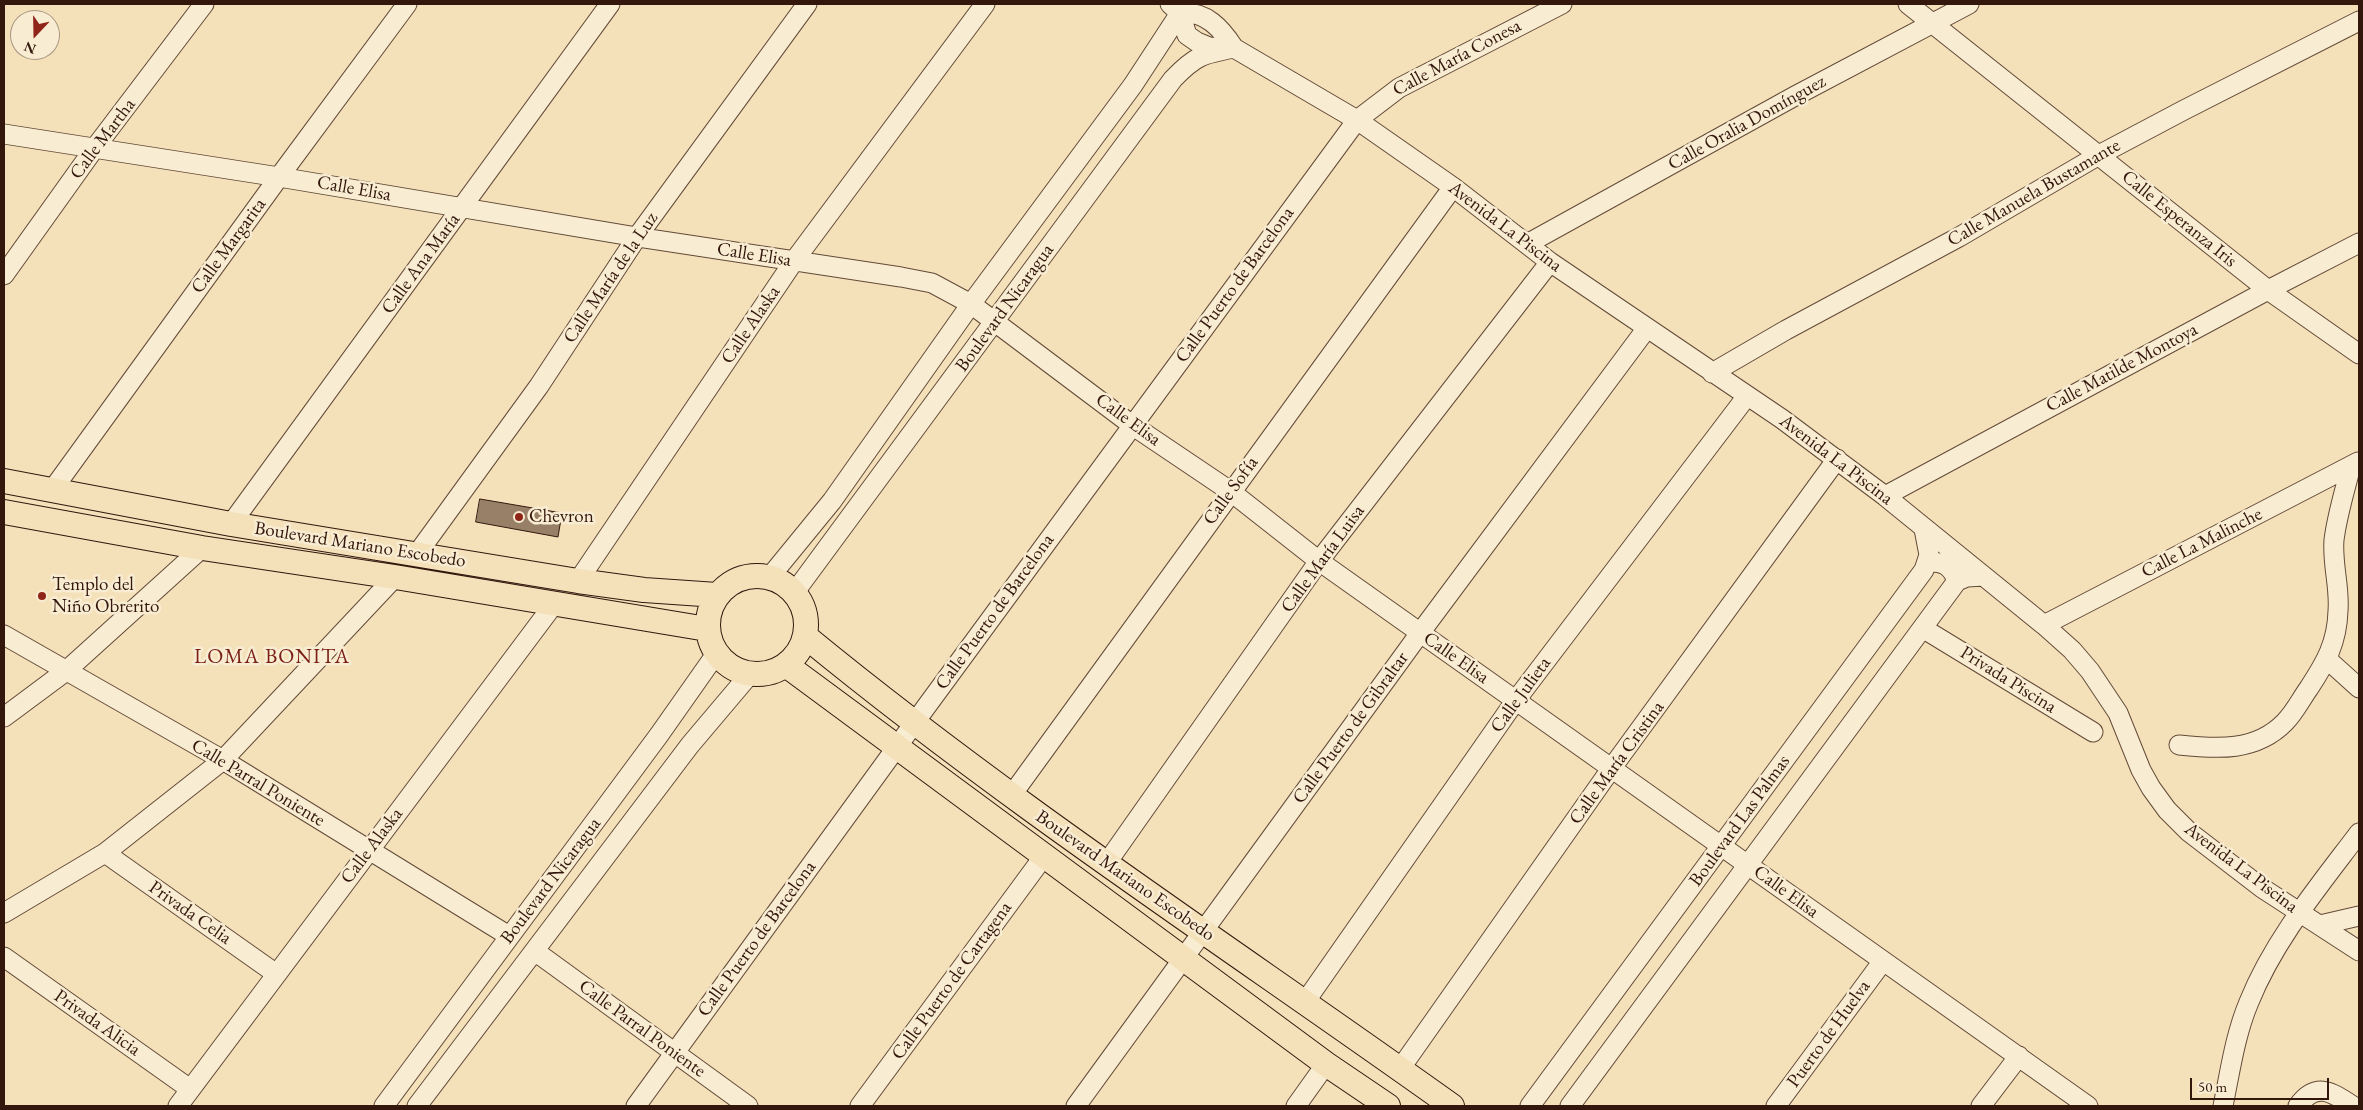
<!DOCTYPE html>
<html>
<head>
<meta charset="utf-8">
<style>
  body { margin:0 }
  #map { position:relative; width:2363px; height:1110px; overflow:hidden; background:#f4e1ba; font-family:"EB Garamond",serif }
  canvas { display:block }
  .frame { position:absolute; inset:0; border:5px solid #33170d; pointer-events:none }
  .north { position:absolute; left:10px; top:10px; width:50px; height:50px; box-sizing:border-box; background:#f8ecd2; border:1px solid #a99783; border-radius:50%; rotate:201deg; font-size:14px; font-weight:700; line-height:20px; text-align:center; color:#33170d }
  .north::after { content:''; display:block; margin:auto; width:18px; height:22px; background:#8f2418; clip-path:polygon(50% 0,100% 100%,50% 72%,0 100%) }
  .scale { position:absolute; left:2190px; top:1078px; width:139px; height:22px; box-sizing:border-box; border:2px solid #33170d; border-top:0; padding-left:6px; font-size:15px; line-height:18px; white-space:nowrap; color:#33170d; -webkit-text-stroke:4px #f8ecd2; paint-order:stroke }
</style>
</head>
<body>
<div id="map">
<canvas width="2363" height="1110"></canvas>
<div class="frame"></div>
<div class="north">N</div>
<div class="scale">50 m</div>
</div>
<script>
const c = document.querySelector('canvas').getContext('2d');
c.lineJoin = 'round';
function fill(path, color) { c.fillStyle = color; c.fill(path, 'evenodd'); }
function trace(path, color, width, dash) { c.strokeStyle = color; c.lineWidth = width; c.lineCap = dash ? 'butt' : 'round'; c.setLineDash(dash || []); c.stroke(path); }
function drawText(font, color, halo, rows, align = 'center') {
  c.font = font + ' "EB Garamond",serif'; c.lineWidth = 5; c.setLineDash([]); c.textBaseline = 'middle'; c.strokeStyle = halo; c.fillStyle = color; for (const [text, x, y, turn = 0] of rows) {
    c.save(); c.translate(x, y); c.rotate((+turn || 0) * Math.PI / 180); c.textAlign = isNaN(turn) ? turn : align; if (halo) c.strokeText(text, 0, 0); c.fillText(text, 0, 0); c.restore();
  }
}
const building = new Path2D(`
  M 480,499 L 562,513 L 558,537 L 476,522 Z`);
fill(building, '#978067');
trace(building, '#33170d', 1);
const minor = new Path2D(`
  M 1170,4 L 1180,13 L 1187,35 L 1197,42 L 1209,47 L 1234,48 L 1357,120 L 1453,187 L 1550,262 L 1782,419 L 1885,496 L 2044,625 L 2072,650 L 2090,671 L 2118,713 L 2141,770 L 2151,788 L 2167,810 L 2189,832 L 2262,888 L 2359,951
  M 1908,4 L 2268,290 L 2359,354
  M 4,134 L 279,177 L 637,237 L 901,277 L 932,283 L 971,304 L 1132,425 L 1230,491 L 1319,561 L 2088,1106
  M 1527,244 L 1795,96 L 1969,4
  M 4,275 L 94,149 L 204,4
  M 1712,373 L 1786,330 L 1959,237 L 2099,155 L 2184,110 L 2359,21
  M 53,489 L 279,177 L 407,4
  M 1885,496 L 2268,290 L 2359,243
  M 231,524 L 610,4
  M 417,554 L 539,386 L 637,237 L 807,4
  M 1928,562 C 1944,561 1952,567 1957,581
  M 769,578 L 832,501 L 971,304 L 1133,85 L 1184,7
  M 578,581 L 794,261 L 985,4
  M 794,593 L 1173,79 C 1196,55 1203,54 1234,48 C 1221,28 1206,11 1180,13
  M 2044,625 L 2358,462
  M 1924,629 L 2093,732
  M 4,635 L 223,760 L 509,936
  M 2328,660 L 2359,688
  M 4,717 L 66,671 L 202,548
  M 2179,745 C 2217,749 2256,752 2285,722 C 2295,712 2301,699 2309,688 C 2326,662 2337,643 2338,611 C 2340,587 2332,564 2334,540 C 2337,515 2345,490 2351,466
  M 1011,796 L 1453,187
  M 105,853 L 275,973
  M 1106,864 L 1319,561 L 1550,262
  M 4,913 L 105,853 L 223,760 L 395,577
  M 2320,925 L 2359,916
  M 536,952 L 748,1106
  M 4,957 L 190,1089
  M 1305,1002 L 1516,700 L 1747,396
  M 1400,1069 L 1611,769 L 1837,459
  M 178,1106 L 554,604
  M 384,1106 L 659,735 L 716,654
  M 417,1106 L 690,745 L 750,674
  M 636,1106 L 915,722 L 1357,120 L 1399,88 L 1562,4
  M 860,1106 L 1044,856
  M 1076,1106 L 1420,633 L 1647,328
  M 1296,1106 L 1326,1064
  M 1530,1106 L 1924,570 L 1929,555 L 1924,529
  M 1570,1106 L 1957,581 L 1967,577 L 1984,576
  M 1776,1106 L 1883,961
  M 1981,1106 L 2019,1056
  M 2223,1106 C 2230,1072 2235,1035 2249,1002 C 2274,940 2319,886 2359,833
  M 2298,1106 C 2316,1081 2332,1092 2353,1106`);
const major = new Path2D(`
  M 4,481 L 231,524 L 578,581 L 644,590 L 717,595
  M 4,512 L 202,548 L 395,577 L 707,629
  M708 625a49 49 0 1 1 98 0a49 49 0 1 1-98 0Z
  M 805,636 C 1011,805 1235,951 1452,1106
  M 786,665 L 1326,1064 L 1388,1106`);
trace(minor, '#634a38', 21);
trace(major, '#33170d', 26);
trace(minor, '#f8ecd2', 19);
trace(major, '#f4e1ba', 24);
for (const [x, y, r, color] of [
  [519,517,5,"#8f2418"],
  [42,596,5,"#8f2418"]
]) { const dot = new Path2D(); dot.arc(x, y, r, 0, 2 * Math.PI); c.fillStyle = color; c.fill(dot); trace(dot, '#f8ecd2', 2); }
drawText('19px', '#33170d', '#f8ecd2', [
  ["Calle María Conesa",1457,58,-28],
  ["Calle Oralia Domínguez",1747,123,-29],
  ["Calle Martha",103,139,-53],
  ["Calle Elisa",354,189,10],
  ["Calle Manuela Bustamante",2034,193,-30],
  ["Calle Esperanza Iris",2179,219,39],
  ["Avenida La Piscina",1505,227,37],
  ["Calle Margarita",229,246,-54],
  ["Calle Elisa",754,255,9],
  ["Calle Ana María",421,264,-54],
  ["Calle María de la Luz",611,278,-56],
  ["Calle Puerto de Barcelona",1235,285,-54],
  ["Boulevard Nicaragua",1005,308,-54],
  ["Calle Alaska",751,325,-56],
  ["Calle Matilde Montoya",2122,368,-28],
  ["Calle Elisa",1128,420,36],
  ["Avenida La Piscina",1836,460,37],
  ["Calle Sofía",1231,491,-54],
  ["Calle La Malinche",2202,543,-27],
  ["Boulevard Mariano Escobedo",360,545,9],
  ["Calle María Luisa",1323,559,-54],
  ["Calle Puerto de Barcelona",995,612,-54],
  ["Calle Elisa",1456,658,35],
  ["Privada Piscina",2008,680,32],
  ["Calle Julieta",1521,695,-54],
  ["Calle Puerto de Gibraltar",1351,728,-54],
  ["Calle María Cristina",1617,763,-54],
  ["Calle Parral Poniente",258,783,31],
  ["Boulevard Las Palmas",1740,821,-54],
  ["Calle Alaska",372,846,-53],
  ["Avenida La Piscina",2241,868,37],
  ["Boulevard Mariano Escobedo",1125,876,35],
  ["Boulevard Nicaragua",551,881,-53],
  ["Calle Elisa",1786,892,36],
  ["Privada Celia",190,913,35],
  ["Calle Puerto de Barcelona",757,939,-54],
  ["Calle Puerto de Cartagena",952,981,-54],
  ["Privada Alicia",97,1023,35],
  ["Calle Parral Poniente",642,1029,36],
  ["Puerto de Huelva",1829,1034,-54]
]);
drawText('19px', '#33170d', '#f8ecd2', [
  ["Chevron",529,517],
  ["Templo del",52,585],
  ["Niño Obrerito",52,607]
], 'left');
c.letterSpacing = '1px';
drawText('21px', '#7a1f14', '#f8ecd2', [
  ["LOMA BONITA",272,657]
]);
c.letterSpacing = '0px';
</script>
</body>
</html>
